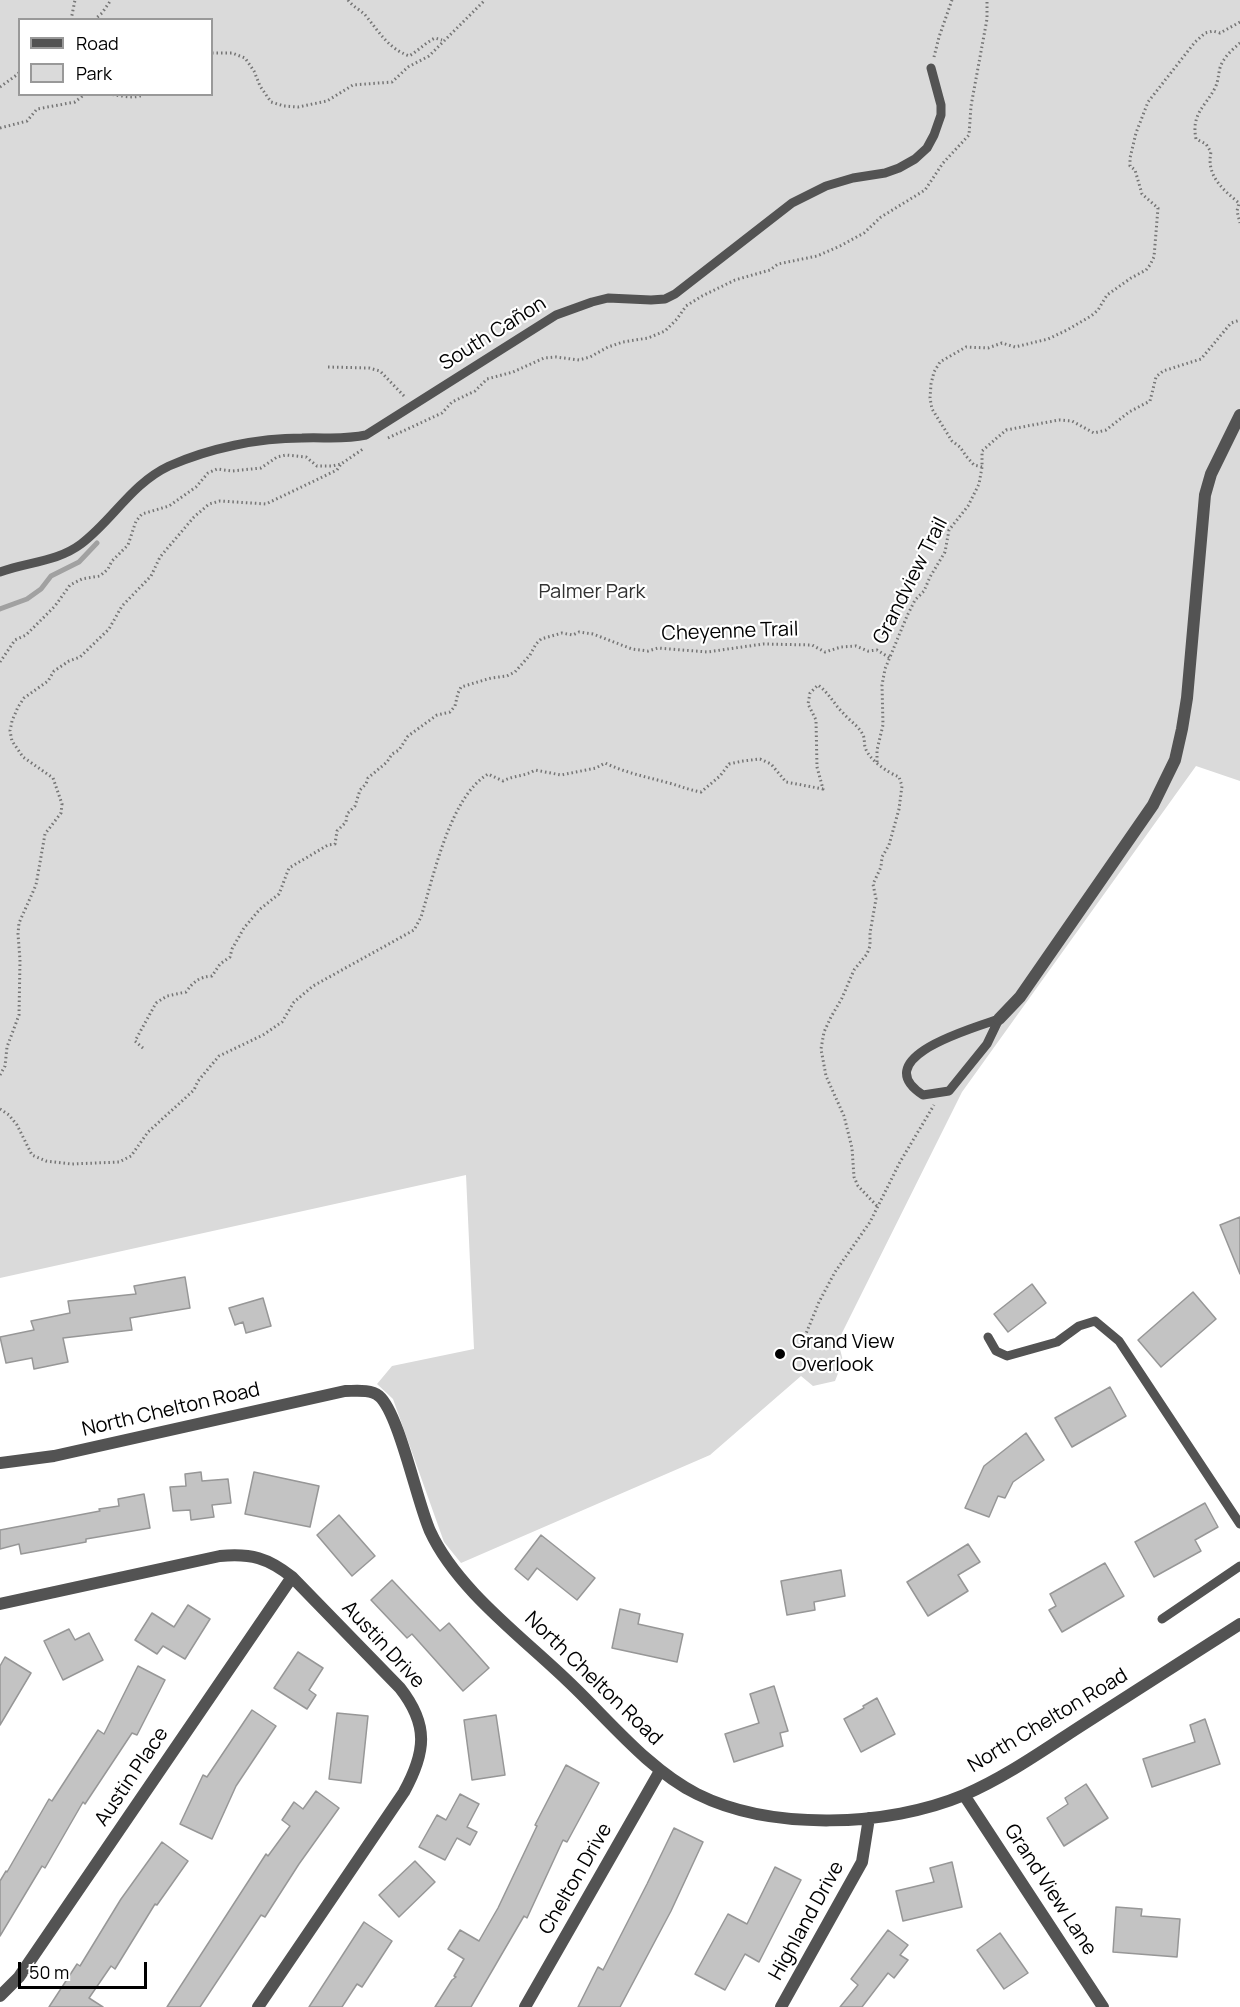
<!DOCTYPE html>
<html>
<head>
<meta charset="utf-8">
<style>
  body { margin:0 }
  #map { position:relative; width:1240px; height:2007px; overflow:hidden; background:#fff; font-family:Manrope,sans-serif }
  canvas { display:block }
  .legend { position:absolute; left:18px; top:18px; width:195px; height:78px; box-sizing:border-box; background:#fff; border:2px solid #999; margin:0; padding:8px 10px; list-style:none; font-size:18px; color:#000 }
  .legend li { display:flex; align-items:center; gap:12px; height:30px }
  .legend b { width:30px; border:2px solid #999 }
  .scale { position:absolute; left:18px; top:1962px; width:129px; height:27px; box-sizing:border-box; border:3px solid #000; border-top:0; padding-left:8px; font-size:18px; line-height:21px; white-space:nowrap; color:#000; -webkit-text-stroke:4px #fff; paint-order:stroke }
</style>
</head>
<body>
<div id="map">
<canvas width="1240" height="2007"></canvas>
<ul class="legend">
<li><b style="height:8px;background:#535353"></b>Road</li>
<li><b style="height:16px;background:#dadada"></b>Park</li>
</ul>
<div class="scale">50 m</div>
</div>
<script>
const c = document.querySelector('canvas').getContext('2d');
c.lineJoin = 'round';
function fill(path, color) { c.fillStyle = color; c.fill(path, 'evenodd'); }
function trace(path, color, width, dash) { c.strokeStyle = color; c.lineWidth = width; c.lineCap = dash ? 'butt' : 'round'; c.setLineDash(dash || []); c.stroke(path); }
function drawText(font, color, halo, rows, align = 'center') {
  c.font = font + ' Manrope,sans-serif'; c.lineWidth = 4.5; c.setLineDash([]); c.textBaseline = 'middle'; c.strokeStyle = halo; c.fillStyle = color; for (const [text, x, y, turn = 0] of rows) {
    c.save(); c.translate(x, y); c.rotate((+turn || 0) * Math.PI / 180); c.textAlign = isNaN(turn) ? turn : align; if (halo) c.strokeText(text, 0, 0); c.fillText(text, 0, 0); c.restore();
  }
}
fill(new Path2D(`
  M 0,0 L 1240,0 L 1240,781 L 1196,766 L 962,1092 L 838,1341 L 843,1361 L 835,1381 L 813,1386 L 801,1376 L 710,1455 L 461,1563 L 444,1542 L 393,1399 L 377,1384 L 392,1366 L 474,1349 L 466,1175 L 0,1278 ZM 20,20 L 212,20 L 212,94 L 20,94 Z`), '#dadada');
trace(new Path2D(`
  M 0,609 L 27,599 L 41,589 L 51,576 L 79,562 L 97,543`), '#a1a1a1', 5);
const building = new Path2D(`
  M 1240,1217 L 1240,1274 L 1220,1225 Z
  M 185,1277 L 190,1308 L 130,1318 L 132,1330 L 63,1338 L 68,1362 L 34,1369 L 32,1358 L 6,1363 L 0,1337 L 34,1330 L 31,1321 L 70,1313 L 68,1301 L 136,1294 L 134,1286 Z
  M 1032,1284 L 1046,1303 L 1008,1332 L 994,1314 Z
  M 1193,1292 L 1216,1319 L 1161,1367 L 1138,1340 Z
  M 263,1298 L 271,1326 L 246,1333 L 243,1322 L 235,1325 L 229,1308 Z
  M 1110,1387 L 1126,1416 L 1072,1447 L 1055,1418 Z
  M 1026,1433 L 1044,1460 L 1013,1482 L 1005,1498 L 998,1496 L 989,1517 L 965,1508 L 984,1466 Z
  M 201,1472 L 202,1481 L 228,1479 L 231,1503 L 212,1505 L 214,1517 L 191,1520 L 190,1510 L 173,1511 L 170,1487 L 186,1486 L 185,1474 Z
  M 254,1472 L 319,1486 L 310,1527 L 245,1514 Z
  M 144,1494 L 150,1528 L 86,1539 L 86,1542 L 21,1554 L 19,1544 L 0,1549 L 0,1530 L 100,1511 L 99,1509 L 119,1506 L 118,1499 Z
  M 1205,1503 L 1218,1527 L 1195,1540 L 1201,1551 L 1154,1577 L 1135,1542 Z
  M 339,1515 L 375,1556 L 352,1576 L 317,1535 Z
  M 541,1535 L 595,1578 L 577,1600 L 537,1568 L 528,1580 L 515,1569 Z
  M 968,1544 L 980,1562 L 958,1575 L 968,1591 L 928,1616 L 907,1582 Z
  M 1105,1563 L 1124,1596 L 1062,1632 L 1049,1610 L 1056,1606 L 1050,1594 Z
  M 841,1570 L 845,1596 L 814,1602 L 815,1610 L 787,1615 L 781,1581 Z
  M 392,1580 L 440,1631 L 449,1623 L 489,1668 L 463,1691 L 412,1634 L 407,1638 L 371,1600 Z
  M 188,1605 L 210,1619 L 185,1659 L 163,1646 L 157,1654 L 135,1640 L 152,1613 L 174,1627 Z
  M 620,1609 L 640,1614 L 638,1624 L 683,1634 L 677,1662 L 612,1648 Z
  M 69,1629 L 75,1640 L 89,1633 L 103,1660 L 63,1680 L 44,1641 Z
  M 298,1652 L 323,1668 L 309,1690 L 316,1695 L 307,1709 L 274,1688 Z
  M 5,1657 L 31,1673 L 0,1725 L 0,1666 Z
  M 138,1666 L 165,1680 L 137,1735 L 132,1733 L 85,1804 L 83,1802 L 45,1868 L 42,1866 L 0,1936 L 0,1881 L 6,1871 L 7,1872 L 49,1799 L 52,1801 L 98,1730 L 104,1734 Z
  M 774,1686 L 788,1731 L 780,1733 L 783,1746 L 734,1762 L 725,1734 L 759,1723 L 750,1694 Z
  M 877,1698 L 895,1734 L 861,1752 L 844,1719 L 864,1708 L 863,1706 Z
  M 252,1710 L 276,1726 L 236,1786 L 212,1839 L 180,1824 L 203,1775 L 207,1777 Z
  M 337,1713 L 368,1716 L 361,1783 L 329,1779 Z
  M 496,1715 L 505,1775 L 472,1780 L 464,1720 Z
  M 1205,1719 L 1220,1764 L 1152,1787 L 1143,1759 L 1195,1742 L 1190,1725 Z
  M 566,1765 L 599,1783 L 567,1842 L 563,1840 L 527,1918 L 524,1916 L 471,2007 L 435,2007 L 452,1980 L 456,1977 L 454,1976 L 464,1959 L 448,1949 L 460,1930 L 479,1941 L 498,1908 L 537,1826 L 535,1825 Z
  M 1086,1784 L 1108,1818 L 1064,1846 L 1047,1818 L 1068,1804 L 1065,1798 Z
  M 316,1791 L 339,1808 L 299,1864 L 265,1917 L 261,1915 L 200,2007 L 167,2007 L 266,1854 L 268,1856 L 290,1826 L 282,1820 L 294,1802 L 303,1809 Z
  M 460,1794 L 479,1804 L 467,1827 L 477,1832 L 470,1845 L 457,1838 L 445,1860 L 419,1847 L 437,1815 L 446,1820 Z
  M 674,1828 L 703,1842 L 671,1911 L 620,2007 L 578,2007 L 598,1967 L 603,1970 L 647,1884 Z
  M 162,1842 L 188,1861 L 157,1905 L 155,1904 L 115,1969 L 111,1966 L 89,1998 L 103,2007 L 49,2007 L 77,1964 L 80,1966 L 121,1899 Z
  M 415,1861 L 435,1882 L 399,1917 L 379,1895 Z
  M 952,1862 L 962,1907 L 903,1921 L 896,1891 L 934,1882 L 930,1868 Z
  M 775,1867 L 801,1880 L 759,1962 L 745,1954 L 725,1990 L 695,1974 L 728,1914 L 747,1924 Z
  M 1116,1907 L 1142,1909 L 1141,1916 L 1180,1919 L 1177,1957 L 1113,1952 Z
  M 364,1922 L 392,1941 L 362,1987 L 357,1984 L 342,2007 L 309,2007 Z
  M 888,1930 L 908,1945 L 900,1955 L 908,1960 L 894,1978 L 888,1973 L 862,2007 L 840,2007 L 858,1985 L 851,1979 Z
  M 1000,1933 L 1028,1973 L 1004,1989 L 977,1950 Z`);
fill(building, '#c3c3c3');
trace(building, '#979797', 1.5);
trace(new Path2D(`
  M 348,0 C 353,7 361,10 366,16 C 380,33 388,48 409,56 C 418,51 425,43 435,38 L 442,40
  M 71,20 L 75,0
  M 94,20 L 102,13 L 111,0
  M 1240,43 C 1233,49 1225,56 1221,65 C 1218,72 1219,80 1215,88 C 1205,107 1191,114 1196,139 L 1206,144 L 1211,152 C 1206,175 1222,189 1239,203 L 1237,211 L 1240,223
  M 212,53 L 232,53 L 245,58 L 254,71 L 260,86 L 271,102 L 284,106 L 298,107 L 327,101 L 353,85 L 392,82 L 408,67 L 429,56 L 485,0
  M 934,57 L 939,37 L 952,0
  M 0,87 L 18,74 L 20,71
  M 108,94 C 120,95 134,100 145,94
  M 0,128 L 27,121 L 37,109 L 75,102 L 85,94
  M 328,367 L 369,368 L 380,371 L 405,397
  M 388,438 L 442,413 L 452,402 L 475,391 L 487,379 L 513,372 L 544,358 L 556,357 L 579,360 L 590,357 L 608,347 L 623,342 L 648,338 L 665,331 L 677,319 L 686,306 L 702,296 L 735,280 L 770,270 L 778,264 L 817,256 L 840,246 L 864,233 L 881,217 L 925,190 L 943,163 L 969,135 L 971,106 L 987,19 L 987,0
  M 982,467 L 974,465 L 966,456 L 960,447 L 952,441 L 932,409 L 930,398 L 931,384 L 934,372 L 940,362 L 966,347 L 988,348 L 1002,343 L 1015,347 L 1048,339 L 1067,330 L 1091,316 L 1098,310 L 1107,295 L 1131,278 L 1146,270 L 1150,265 L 1154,257 L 1158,208 L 1142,194 L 1135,170 L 1130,166 L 1130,158 L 1136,133 L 1148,102 L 1195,42 L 1205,33 L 1213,31 L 1220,33 L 1240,22
  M 0,662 L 15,640 L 26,635 L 55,606 L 70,585 L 82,579 L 100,576 L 108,569 L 112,561 L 128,545 L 136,521 L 142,514 L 169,506 L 196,487 L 208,473 L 217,469 L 232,471 L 261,468 L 277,457 L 286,455 L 306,457 L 317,466 L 332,466 L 341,464 L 363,449
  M 877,762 L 877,750 L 883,725 L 882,685 L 885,669 L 907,616 L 915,600 L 924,591 L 930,577 L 945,552 L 949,530 L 968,506 L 979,484 L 982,467 L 982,451 L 1006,430 L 1059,420 L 1072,421 L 1094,433 L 1106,430 L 1129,412 L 1150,401 L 1156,377 L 1163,371 L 1201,359 L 1231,323 L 1240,320
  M 143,1048 L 135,1041 L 156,1003 L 167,996 L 186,992 C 193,982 199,977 212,976 L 220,964 L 230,957 L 232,949 L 244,928 L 260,909 L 279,894 L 289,868 L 328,845 L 335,844 L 337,831 L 346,822 L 347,814 L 355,806 L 360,790 L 366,784 L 368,778 L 387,762 L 392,754 L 399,750 L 408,736 L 437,715 L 450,712 L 455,706 L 458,693 L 461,687 L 491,678 L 507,676 L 515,672 L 530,655 L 536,644 L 541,639 L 562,633 L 573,635 L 579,632 L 593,634 L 632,649 L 648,651 L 658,648 L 707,652 L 763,644 L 812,645 L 825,652 L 841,647 L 856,646 L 868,651 L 877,650 L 890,658
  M 0,1075 L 5,1066 L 7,1047 L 19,1015 L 20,960 L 18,934 L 19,923 L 36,885 L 45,834 L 61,813 L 62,804 L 53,778 L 23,757 L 12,741 L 10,731 L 12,721 L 18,707 L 24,698 L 48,681 L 54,671 L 69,661 L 80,657 L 109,629 L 122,606 L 151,576 L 160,557 L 194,517 L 209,504 L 220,501 L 266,504 L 337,470 L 341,464
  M 0,1109 L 9,1115 L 17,1125 L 32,1155 L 46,1161 L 71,1164 L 119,1162 L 131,1156 L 148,1132 L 194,1090 L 198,1081 L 219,1056 L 263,1035 L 282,1022 L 294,1002 L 313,986 L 414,930 L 421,917 C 434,875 450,797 488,774 L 503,781 C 514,775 524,777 535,770 L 561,775 L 596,768 L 605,763 C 626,773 647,777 669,783 C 680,786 689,790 701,792 L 720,776 L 729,764 L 743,761 L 760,759 L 771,764 L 786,782 L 823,789 L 817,767 L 816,720 L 808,704 L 810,693 L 818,685 C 829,693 834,704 843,713 C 849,720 857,725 862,733 C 865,738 864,742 865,747 C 869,760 887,772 899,777 L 902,786 L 899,809 L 889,845 L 882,857 L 881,867 L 873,884 L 876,899 L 870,933 L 870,946 L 867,954 L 854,970 L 842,998 L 831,1017 L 824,1032 L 821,1049 L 826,1076 L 844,1116 L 852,1148 L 854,1177 L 858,1186 L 877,1206
  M 803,1341 L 819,1302 L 835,1272 L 870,1222 L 900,1162 L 934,1105`), '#757575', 3, [1.5, 3]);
trace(new Path2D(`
  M 0,572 C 27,562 57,562 81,544 C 113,520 131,484 169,466 C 210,448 258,438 302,438 C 325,437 344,440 366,435 L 556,315 L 592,302 L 608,298 L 651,300 L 665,299 L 675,294 L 792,203 L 826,186 L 853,178 L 885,173 L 899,168 L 915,159 L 927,148 L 934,135 L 941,115 L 941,105 L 931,68
  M 999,1019 L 987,1044 L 949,1091 L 923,1095 C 866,1058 973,1028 999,1019 Z
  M 988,1337 L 996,1351 L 1007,1356 L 1057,1342 L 1079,1326 L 1095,1321 L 1119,1341 L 1240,1524
  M 1162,1619 L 1240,1566`), '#535353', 9);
trace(new Path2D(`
  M 999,1019 L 1020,997 L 1153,805 L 1175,760 L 1182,729 L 1187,698 L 1205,495 L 1211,474 L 1240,415
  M 0,1463 L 54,1456 L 345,1391 C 356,1391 370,1389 379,1396 C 399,1413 417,1502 430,1531 C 458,1592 528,1641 575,1688 C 612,1724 651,1771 697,1794 C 771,1831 888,1827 964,1795 C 1006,1777 1045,1749 1084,1724 C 1136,1691 1188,1657 1240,1624
  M 0,1604 L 220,1556 C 251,1553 268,1558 292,1577 L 400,1688 C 429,1725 426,1752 404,1792 L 258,2007
  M 964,1795 L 1103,2007
  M 0,1996 L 19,1977 L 292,1577
  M 525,2007 L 660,1771
  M 781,2007 L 862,1862 L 869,1818`), '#535353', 12);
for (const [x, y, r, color] of [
  [780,1354,6,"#000"]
]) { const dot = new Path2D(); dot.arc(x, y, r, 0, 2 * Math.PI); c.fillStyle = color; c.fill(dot); trace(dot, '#fff', 2); }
drawText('20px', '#000', '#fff', [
  ["South Cañon",493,334,-32],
  ["Grandview Trail",911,581,-63],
  ["Cheyenne Trail",730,632,-2],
  ["North Chelton Road",171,1410,-13],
  ["Austin Drive",383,1645,47],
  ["North Chelton Road",593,1679,44],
  ["North Chelton Road",1048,1721,-31],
  ["Austin Place",132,1777,-56],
  ["Chelton Drive",576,1879,-60],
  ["Grand View Lane",1050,1890,57],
  ["Highland Drive",807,1921,-61]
]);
drawText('20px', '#313131', '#fff', [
  ["Palmer Park",592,592]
]);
drawText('20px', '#000', '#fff', [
  ["Grand View",792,1342],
  ["Overlook",792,1365]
], 'left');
</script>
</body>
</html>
